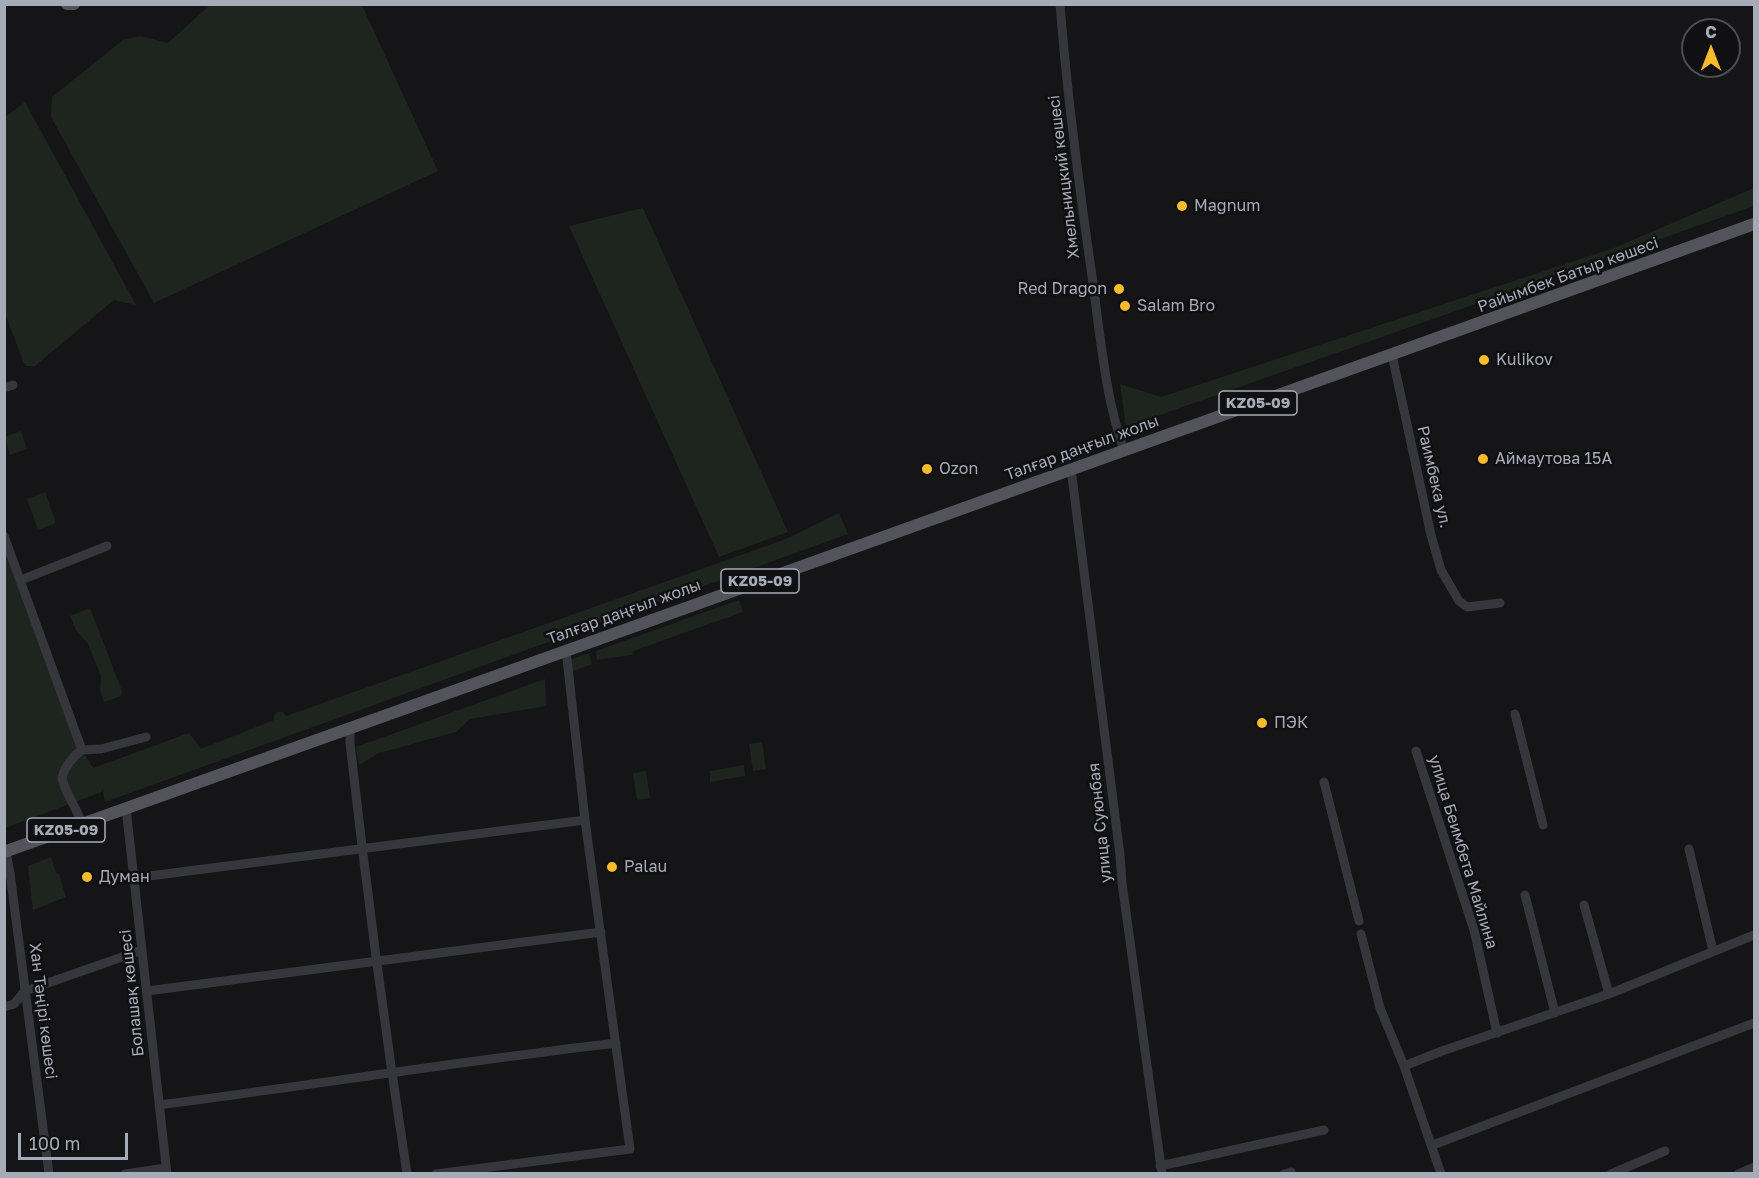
<!DOCTYPE html>
<html>
<head>
<meta charset="utf-8">
<style>
  body { margin:0 }
  #map { position:relative; width:1759px; height:1178px; overflow:hidden; background:#151517; font-family:"Golos Text",sans-serif }
  canvas { display:block }
  .frame { position:absolute; inset:0; border:6px solid #a6abb8; pointer-events:none }
  .north { position:absolute; left:1681px; top:18px; width:60px; height:60px; box-sizing:border-box; background:#101012; border:2px solid #4c4e54; border-radius:50%; rotate:0deg; font-size:16px; font-weight:700; line-height:24px; text-align:center; color:#a6abb8 }
  .north::after { content:''; display:block; margin:auto; width:21px; height:27px; background:#f8bb2c; clip-path:polygon(50% 0,100% 100%,50% 72%,0 100%) }
  .scale { position:absolute; left:18px; top:1133px; width:110px; height:27px; box-sizing:border-box; border:3px solid #a6abb8; border-top:0; padding-left:8px; font-size:18px; line-height:21px; white-space:nowrap; color:#a6abb8; -webkit-text-stroke:4px #101012; paint-order:stroke }
</style>
</head>
<body>
<div id="map">
<canvas width="1759" height="1178"></canvas>
<div class="frame"></div>
<div class="north">С</div>
<div class="scale">100 m</div>
</div>
<script>
const c = document.querySelector('canvas').getContext('2d');
c.lineJoin = 'round';
function fill(path, color) { c.fillStyle = color; c.fill(path, 'evenodd'); }
function trace(path, color, width, dash) { c.strokeStyle = color; c.lineWidth = width; c.lineCap = dash ? 'butt' : 'round'; c.setLineDash(dash || []); c.stroke(path); }
function drawText(font, color, halo, rows, align = 'center') {
  c.font = font + ' "Golos Text",sans-serif'; c.lineWidth = 5; c.setLineDash([]); c.textBaseline = 'middle'; c.strokeStyle = halo; c.fillStyle = color; for (const [text, x, y, turn = 0] of rows) {
    c.save(); c.translate(x, y); c.rotate((+turn || 0) * Math.PI / 180); c.textAlign = isNaN(turn) ? turn : align; if (halo) c.strokeText(text, 0, 0); c.fillText(text, 0, 0); c.restore();
  }
}
fill(new Path2D(`
  M 211,4 L 362,5 L 438,171 L 154,303 L 51,117 L 52,97 L 123,40 L 140,36 L 168,43 Z
  M 25,102 L 136,305 L 114,300 L 35,366 L 25,366 L 5,314 L 5,117 Z
  M 1754,188 L 1754,206 L 1126,427 L 1120,384 L 1161,397 L 1614,248 Z
  M 643,208 L 788,532 L 719,557 L 569,226 Z
  M 21,431 L 27,449 L 10,455 L 5,437 Z
  M 45,492 L 56,523 L 38,530 L 27,499 Z
  M 839,513 L 848,534 L 105,802 L 102,788 L 102,792 L 5,828 L 4,536 L 82,750 L 93,768 L 189,733 L 201,749 L 274,720 L 274,716 L 277,712 L 283,712 L 286,716 L 786,539 Z
  M 739,600 L 743,612 L 633,651 L 632,655 L 597,660 L 596,651 Z
  M 90,608 L 122,691 L 121,696 L 104,702 L 100,690 L 101,676 L 88,644 L 76,630 L 70,616 Z
  M 589,653 L 592,664 L 568,673 L 567,661 Z
  M 545,679 L 546,706 L 470,719 L 456,732 L 379,753 L 359,765 L 356,747 Z
  M 762,742 L 766,769 L 753,771 L 749,744 Z
  M 744,765 L 745,776 L 710,782 L 710,771 Z
  M 646,771 L 650,798 L 637,800 L 633,773 Z
  M 51,857 L 56,873 L 59,874 L 66,897 L 33,910 L 28,866 Z`), '#1d251e');
trace(new Path2D(`
  M 1060,4 C 1067,95 1079,186 1092,276 C 1100,332 1105,398 1124,450
  M 1392,355 L 1431,535 L 1441,570 L 1459,601 L 1467,607 L 1500,603
  M 4,388 L 13,385
  M 1071,469 L 1120,855 L 1122,883 L 1162,1174
  M 4,536 L 82,750 L 101,749 L 146,737
  M 21,580 L 107,546
  M 1515,714 L 1543,825
  M 350,729 L 350,743 C 366,887 385,1030 407,1174
  M 82,750 C 72,757 65,766 62,778 L 65,788 L 83,824
  M 1416,751 L 1474,930 L 1497,1033
  M 1324,782 L 1359,921
  M 126,808 L 167,1174
  M 1689,849 L 1713,951
  M 6,852 L 10,873 L 49,1174
  M 134,878 L 585,820
  M 1525,895 L 1555,1013
  M 1584,905 L 1609,994
  M 1361,934 L 1380,1008 L 1404,1066
  M 147,991 L 601,932
  M 4,1007 L 14,1004 L 25,991 L 142,950
  M 159,1105 C 312,1085 463,1061 616,1043
  M 1433,1145 L 1754,1023
  M 1160,1166 L 1324,1130
  M 125,1174 L 166,1168
  M 436,1174 L 630,1149 L 585,820 L 566,650
  M 1284,1174 L 1291,1172
  M 1441,1174 L 1404,1066 L 1442,1051 L 1609,994 L 1754,935
  M 1611,1174 L 1665,1151
  M 1738,1174 L 1754,1167`), '#36373c', 9);
trace(new Path2D(`
  M 67,4 L 74,4
  M 4,852 C 587,642 1172,436 1754,224`), '#52535b', 12);
for (const [x, y, r, color] of [
  [1182,206,6,"#f8bb2c"],
  [1119,289,6,"#f8bb2c"],
  [1125,306,6,"#f8bb2c"],
  [1484,360,6,"#f8bb2c"],
  [1483,459,6,"#f8bb2c"],
  [927,469,6,"#f8bb2c"],
  [1262,723,6,"#f8bb2c"],
  [612,867,6,"#f8bb2c"],
  [87,877,6,"#f8bb2c"]
]) { const dot = new Path2D(); dot.arc(x, y, r, 0, 2 * Math.PI); c.fillStyle = color; c.fill(dot); trace(dot, '#101012', 2); }
for (const [x, y, w] of [
  [1258,403,78],
  [760,581,78],
  [66,830,78]
]) { const box = new Path2D(); box.roundRect(x - w / 2, y - 12, w, 24, 4.5); c.fillStyle = '#101012'; c.fill(box); trace(box, '#a6abb8', 1.5); }
drawText('bold 15px', '#a6abb8', null, [
  ["KZ05-09",1258,403],
  ["KZ05-09",760,581],
  ["KZ05-09",66,830]
]);
drawText('16px', '#a6abb8', '#101012', [
  ["Хмельницкий көшесі",1064,177,-97],
  ["Райымбек Батыр көшесі",1568,275,-20],
  ["Талғар даңғыл жолы",1082,448,-20],
  ["Раимбека ул.",1434,477,77],
  ["Талғар даңғыл жолы",624,612,-20],
  ["улица Суюнбая",1100,823,-96],
  ["улица Беимбета Майлина",1463,852,73],
  ["Болашақ көшесі",132,993,-96],
  ["Хан Тәңірі көшесі",43,1011,83]
]);
drawText('16px', '#a6abb8', '#101012', [
  ["Magnum",1194,206],
  ["Red Dragon",1107,289,"right"],
  ["Salam Bro",1137,306],
  ["Kulikov",1496,360],
  ["Аймаутова 15А",1495,459],
  ["Ozon",939,469],
  ["ПЭК",1274,723],
  ["Palau",624,867],
  ["Думан",99,877]
], 'left');
</script>
</body>
</html>
